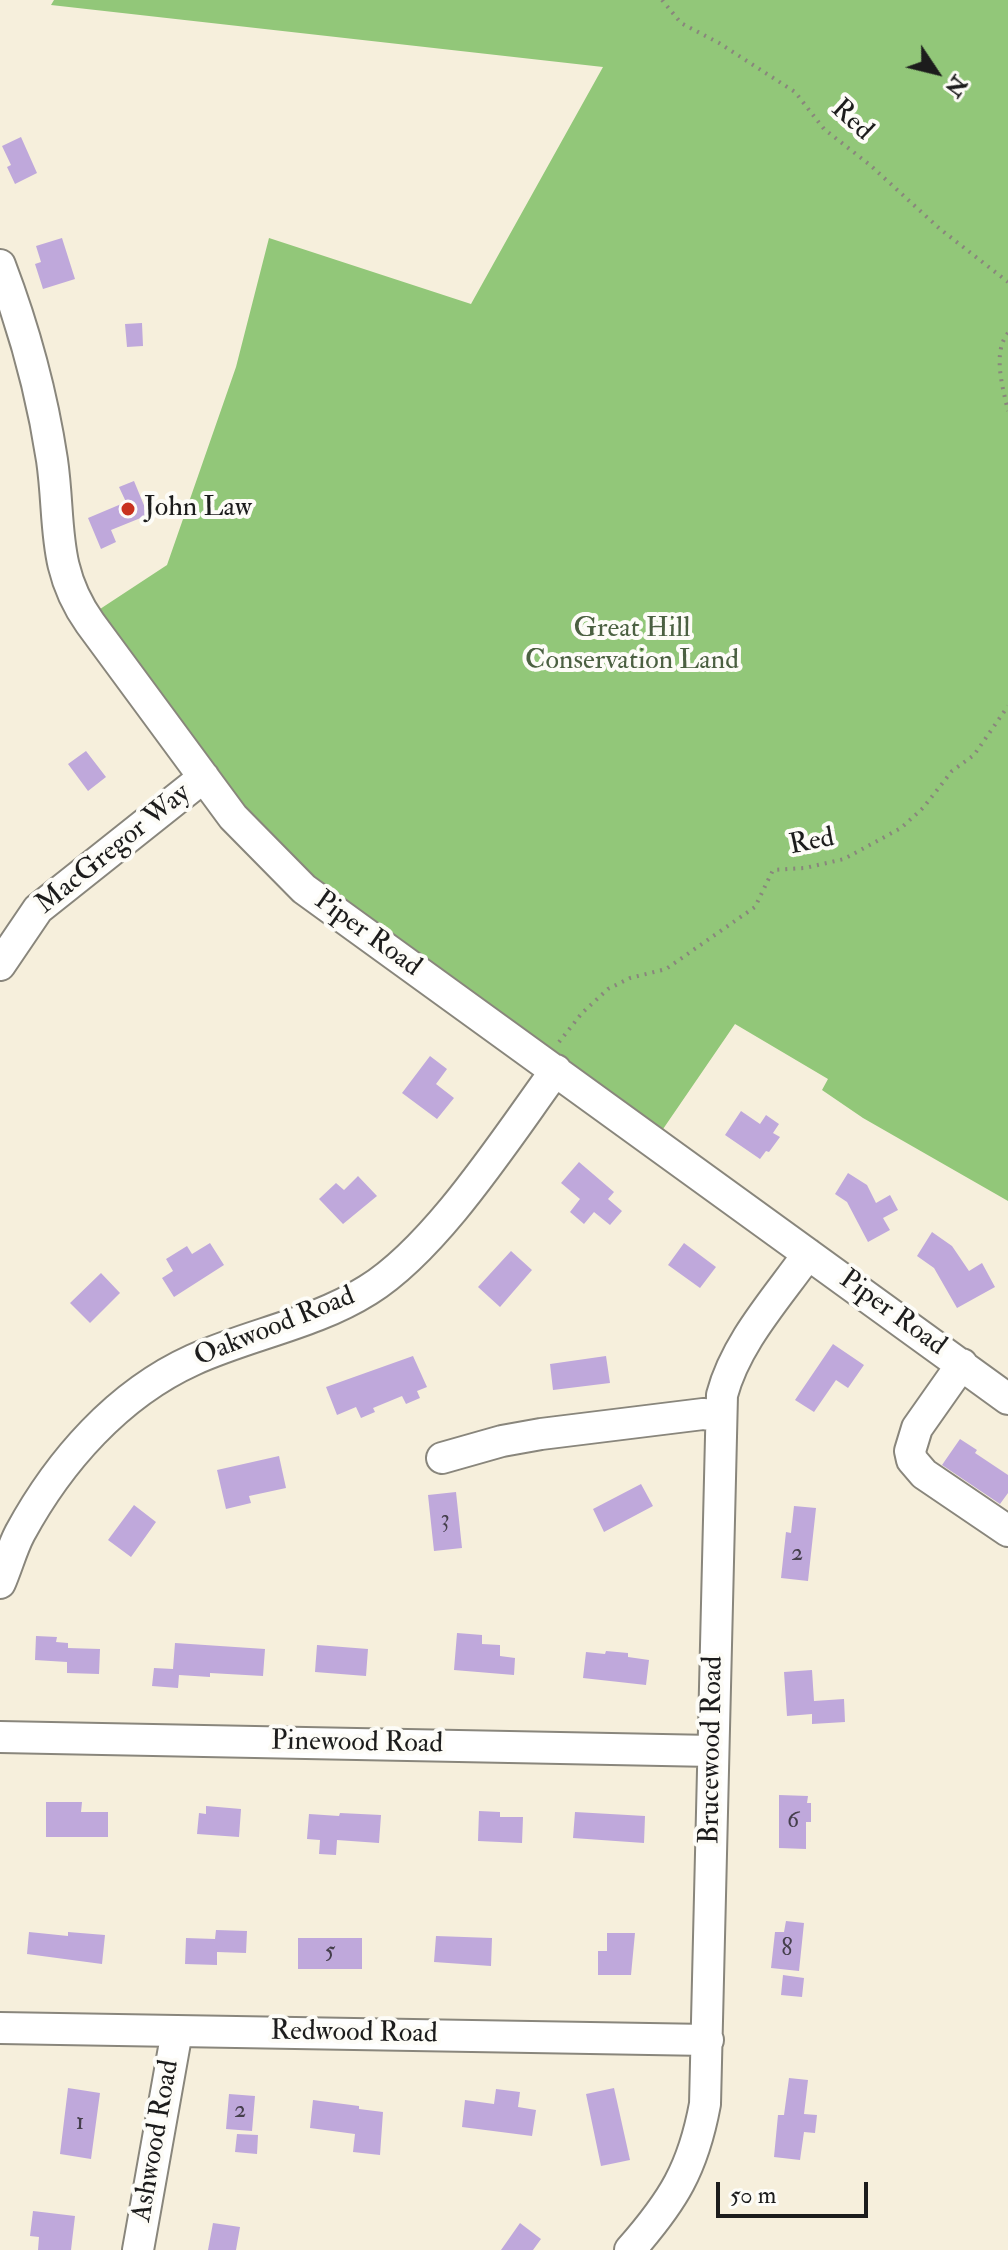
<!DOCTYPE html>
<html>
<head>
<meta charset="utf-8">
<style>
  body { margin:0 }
  #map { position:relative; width:1008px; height:2250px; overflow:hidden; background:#f6efdc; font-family:"IM FELL Double Pica",serif }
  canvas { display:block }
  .north { position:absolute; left:896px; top:32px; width:80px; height:80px; -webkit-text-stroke:6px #fdfcf7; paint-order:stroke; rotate:125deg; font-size:22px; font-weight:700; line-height:32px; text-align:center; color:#1c1c1c }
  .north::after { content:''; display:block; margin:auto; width:28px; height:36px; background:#1c1c1c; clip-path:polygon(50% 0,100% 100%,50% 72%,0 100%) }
  .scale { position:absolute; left:716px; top:2182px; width:152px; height:36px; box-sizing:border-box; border:4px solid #1c1c1c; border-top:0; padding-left:10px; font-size:24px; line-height:28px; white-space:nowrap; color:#1c1c1c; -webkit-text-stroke:6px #fdfcf7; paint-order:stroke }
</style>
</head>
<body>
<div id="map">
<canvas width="1008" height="2250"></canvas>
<div class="north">N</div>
<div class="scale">50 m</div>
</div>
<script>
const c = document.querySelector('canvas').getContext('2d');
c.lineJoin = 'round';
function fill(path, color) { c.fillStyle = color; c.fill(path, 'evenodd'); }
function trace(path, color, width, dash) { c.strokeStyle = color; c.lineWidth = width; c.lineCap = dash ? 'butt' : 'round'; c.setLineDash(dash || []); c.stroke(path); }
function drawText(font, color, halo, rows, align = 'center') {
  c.font = font + ' "IM FELL Double Pica",serif'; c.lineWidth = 8; c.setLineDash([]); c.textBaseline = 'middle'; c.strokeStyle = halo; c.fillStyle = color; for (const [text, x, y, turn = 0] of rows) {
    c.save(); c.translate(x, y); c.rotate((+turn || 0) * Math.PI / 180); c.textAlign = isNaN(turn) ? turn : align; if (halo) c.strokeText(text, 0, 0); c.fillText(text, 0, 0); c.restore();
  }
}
fill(new Path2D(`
  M 54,0 L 1008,0 L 1008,1201 L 863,1118 L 822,1090 L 828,1079 L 735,1024 L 661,1132 L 305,876 L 240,812 L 97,611 L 167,565 L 236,367 L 269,238 L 471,304 L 603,67 L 51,5 Z`), '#92c779');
fill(new Path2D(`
  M 21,137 L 37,173 L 15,184 L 7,167 L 11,165 L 2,146 Z
  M 62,238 L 75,279 L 43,289 L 35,264 L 41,262 L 36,246 Z
  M 142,323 L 143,346 L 127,347 L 125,324 Z
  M 134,481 L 148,515 L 111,530 L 116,542 L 101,549 L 88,518 L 126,502 L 119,487 Z
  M 86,751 L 106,777 L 88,791 L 68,764 Z
  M 430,1056 L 447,1069 L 436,1084 L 454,1098 L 437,1119 L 402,1093 Z
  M 741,1111 L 760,1124 L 766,1115 L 779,1124 L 773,1133 L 780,1137 L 769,1152 L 766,1151 L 760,1159 L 725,1135 Z
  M 579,1162 L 614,1192 L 608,1199 L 622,1211 L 610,1225 L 594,1212 L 584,1224 L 570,1212 L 580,1199 L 561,1183 Z
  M 848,1173 L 867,1185 L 876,1203 L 890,1195 L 898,1210 L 883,1218 L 890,1230 L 868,1242 L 847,1202 L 835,1194 Z
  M 358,1176 L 377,1196 L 343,1224 L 319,1199 L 336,1183 L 344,1190 Z
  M 932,1232 L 952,1246 L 969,1271 L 982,1263 L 995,1287 L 957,1308 L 934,1268 L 917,1256 Z
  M 210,1243 L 224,1265 L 174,1297 L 162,1278 L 173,1271 L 166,1259 L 187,1246 L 192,1254 Z
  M 684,1243 L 716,1267 L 700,1288 L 668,1265 Z
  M 511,1251 L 532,1270 L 500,1307 L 478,1287 Z
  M 101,1273 L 120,1293 L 90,1323 L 70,1303 Z
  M 833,1344 L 864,1365 L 848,1388 L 836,1380 L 814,1412 L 795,1400 Z
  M 413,1356 L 427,1387 L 417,1391 L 420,1398 L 406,1404 L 402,1396 L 373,1408 L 375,1412 L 361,1418 L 356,1407 L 337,1415 L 326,1387 Z
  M 606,1356 L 610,1383 L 553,1390 L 550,1364 Z
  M 960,1439 L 977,1450 L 975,1453 L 1008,1475 L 1008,1493 L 1000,1504 L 942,1465 Z
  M 279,1456 L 286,1488 L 249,1496 L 251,1503 L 226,1509 L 217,1470 Z
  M 641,1484 L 653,1506 L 604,1532 L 593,1509 Z
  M 456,1492 L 462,1548 L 434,1551 L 428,1495 Z
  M 134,1505 L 156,1522 L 131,1557 L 108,1540 Z
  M 794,1506 L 816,1508 L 808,1581 L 781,1578 L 786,1532 L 791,1533 Z
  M 457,1633 L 482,1635 L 482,1644 L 500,1645 L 500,1656 L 515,1658 L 514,1675 L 454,1670 Z
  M 36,1636 L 57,1637 L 56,1642 L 68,1643 L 68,1648 L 100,1649 L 99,1674 L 67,1673 L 67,1662 L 35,1660 Z
  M 175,1643 L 265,1649 L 263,1676 L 210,1673 L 210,1677 L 179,1675 L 178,1688 L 152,1686 L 154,1668 L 173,1669 Z
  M 317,1645 L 368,1649 L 366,1676 L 315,1672 Z
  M 606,1651 L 628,1653 L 628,1657 L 649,1660 L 646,1685 L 583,1678 L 586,1652 L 605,1654 Z
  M 812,1670 L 814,1701 L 844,1699 L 845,1722 L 812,1724 L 812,1714 L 787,1716 L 784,1672 Z
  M 779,1795 L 808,1796 L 807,1803 L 811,1803 L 811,1822 L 806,1822 L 806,1849 L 779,1848 Z
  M 46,1802 L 82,1802 L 81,1812 L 108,1812 L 108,1837 L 46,1837 Z
  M 206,1806 L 241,1809 L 239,1837 L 197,1834 L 199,1813 L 206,1814 Z
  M 479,1811 L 500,1812 L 500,1817 L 523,1817 L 522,1843 L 478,1841 Z
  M 575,1812 L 645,1816 L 644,1843 L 573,1838 Z
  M 340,1813 L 381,1815 L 379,1843 L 337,1840 L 336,1855 L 319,1854 L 320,1840 L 307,1839 L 309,1814 L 339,1816 Z
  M 786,1921 L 804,1923 L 799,1971 L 771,1968 L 775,1932 L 784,1932 Z
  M 216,1930 L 247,1931 L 246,1953 L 217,1952 L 217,1965 L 185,1964 L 186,1938 L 215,1939 Z
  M 29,1932 L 68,1936 L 68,1932 L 105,1935 L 102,1964 L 27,1954 Z
  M 607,1933 L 635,1933 L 631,1975 L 598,1975 L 598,1951 L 607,1951 Z
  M 436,1936 L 492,1938 L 491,1966 L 434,1962 Z
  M 298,1938 L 362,1938 L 362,1969 L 298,1969 Z
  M 783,1975 L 804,1978 L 802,1997 L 781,1995 Z
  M 789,2078 L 808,2080 L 804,2114 L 817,2115 L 815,2133 L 804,2132 L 800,2160 L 774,2157 L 778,2115 L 784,2115 Z
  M 68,2088 L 100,2093 L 91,2159 L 60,2154 Z
  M 614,2088 L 630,2160 L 601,2166 L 586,2094 Z
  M 496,2089 L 520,2092 L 518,2107 L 536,2110 L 532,2136 L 462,2127 L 465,2100 L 494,2104 Z
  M 229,2094 L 255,2096 L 252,2131 L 226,2129 Z
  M 313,2100 L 359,2106 L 359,2109 L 383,2112 L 380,2155 L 353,2152 L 355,2134 L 310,2128 Z
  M 237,2134 L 258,2135 L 257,2154 L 235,2152 Z
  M 33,2211 L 75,2216 L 71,2250 L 38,2250 L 39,2237 L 30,2236 Z
  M 213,2223 L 240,2227 L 236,2250 L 208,2250 Z
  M 520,2223 L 541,2239 L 533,2250 L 501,2250 Z`), '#bfa8db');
const minor = new Path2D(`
  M 0,265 C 24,328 42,394 52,460 C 61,522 51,568 90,623 L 233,817 L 304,889 L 1008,1399
  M 0,965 L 38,909 L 204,777
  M 962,1364 L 917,1428 L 910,1451 L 912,1460 L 924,1474 L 1008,1531
  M 442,1458 L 502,1441 L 541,1434 L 703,1414 L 720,1416
  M 0,1583 C 7,1567 12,1548 20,1533 C 59,1461 118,1394 193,1360 C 250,1334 314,1324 368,1290 C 437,1247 507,1137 556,1070
  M 0,1737 L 713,1751
  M 0,2028 L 708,2040
  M 138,2250 L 177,2031
  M 630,2250 C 673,2201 693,2169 705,2104 L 722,1395 C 736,1342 777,1298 808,1254`);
trace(minor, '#89867c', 34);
trace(new Path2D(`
  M 662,0 L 681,23 L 719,43 L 795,92 L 824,129 L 870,165 L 940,229 L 1008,282
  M 1008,333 C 992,353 1003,388 1008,411
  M 559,1042 L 582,1013 L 608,989 L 630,978 L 666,969 L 755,907 L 773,870 L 805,868 L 844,859 L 901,828 L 923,808 L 952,771 L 974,755 L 1008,706`), '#89867c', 4, [2, 6]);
trace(minor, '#fff', 30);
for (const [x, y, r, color] of [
  [128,509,8,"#c8321e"]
]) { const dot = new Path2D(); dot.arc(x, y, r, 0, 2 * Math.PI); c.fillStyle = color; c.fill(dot); trace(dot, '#fdfcf7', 3); }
drawText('24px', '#453f4c', null, [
  ["3",445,1521],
  ["2",797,1555],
  ["6",793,1822],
  ["8",787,1950],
  ["5",330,1953],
  ["2",240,2112],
  ["1",80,2124]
]);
drawText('28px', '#1c1c1c', '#fdfcf7', [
  ["Red",851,121,43],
  ["Red",812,843,-11],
  ["MacGregor Way",114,850,-39],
  ["Piper Road",367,935,36],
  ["Piper Road",892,1314,36],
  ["Oakwood Road",275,1328,-22],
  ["Pinewood Road",357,1744,1],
  ["Brucewood Road",713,1750,-89],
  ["Redwood Road",354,2034,1],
  ["Ashwood Road",157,2141,-80]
]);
drawText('28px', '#1c1c1c', '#fdfcf7', [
  ["John Law",144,509]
], 'left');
drawText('28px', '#4b6041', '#fdfcf7', [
  ["Great Hill",632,630],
  ["Conservation Land",632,662]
]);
</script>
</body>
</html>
